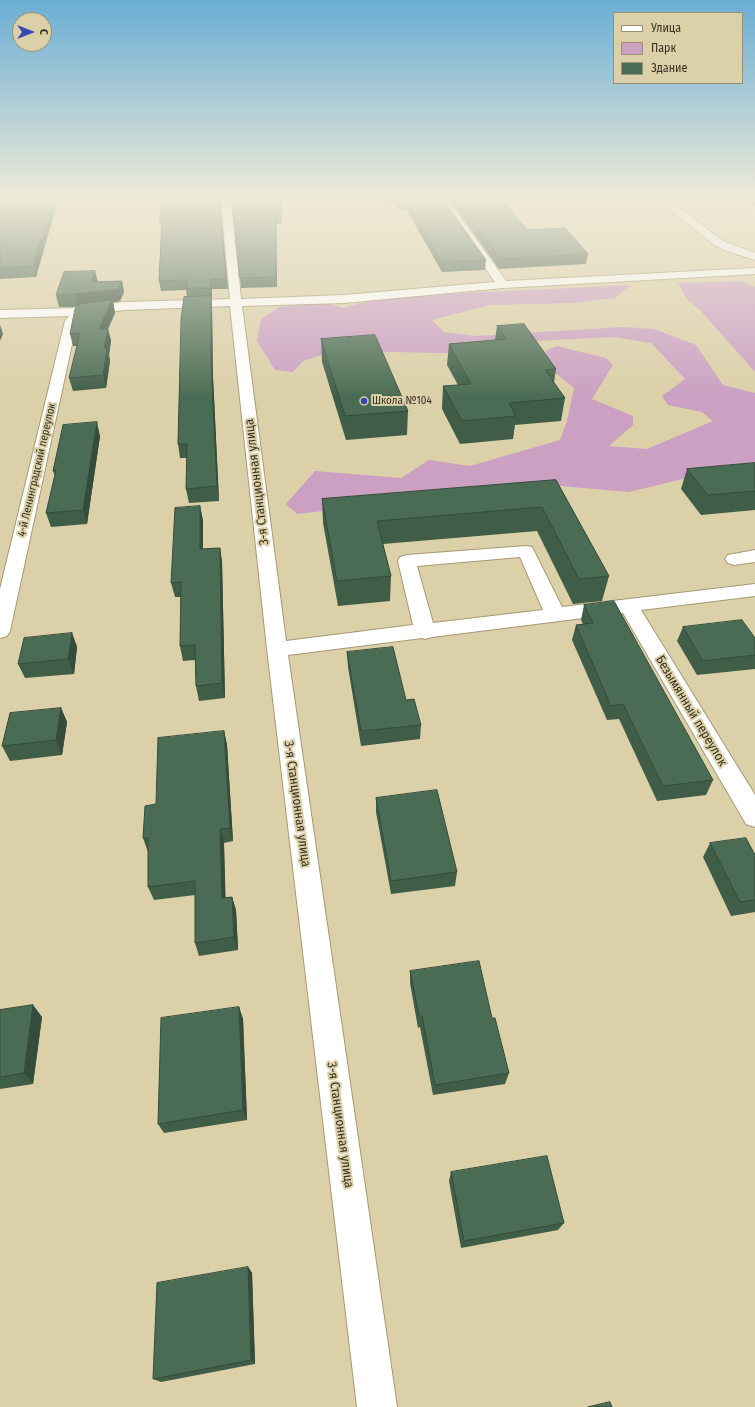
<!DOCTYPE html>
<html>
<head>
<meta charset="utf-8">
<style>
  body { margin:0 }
  #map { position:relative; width:755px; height:1407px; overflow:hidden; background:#dcd0a9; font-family:"Fira Sans Condensed",sans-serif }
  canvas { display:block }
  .legend { position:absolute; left:613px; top:12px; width:130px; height:72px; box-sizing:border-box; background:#dcd0a9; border:1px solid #9a9073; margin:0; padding:5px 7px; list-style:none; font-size:12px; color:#363121 }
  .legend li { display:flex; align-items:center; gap:8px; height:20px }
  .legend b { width:20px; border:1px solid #9a9073 }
  .north { position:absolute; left:12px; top:12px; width:40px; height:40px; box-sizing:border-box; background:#dcd0a9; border:1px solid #9a9073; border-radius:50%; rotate:90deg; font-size:11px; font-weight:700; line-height:16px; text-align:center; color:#363121 }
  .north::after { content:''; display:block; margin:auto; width:14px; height:18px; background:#3945b8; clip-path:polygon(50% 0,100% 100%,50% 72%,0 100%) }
</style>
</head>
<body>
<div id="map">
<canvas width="755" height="1407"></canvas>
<ul class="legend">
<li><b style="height:5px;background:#fff"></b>Улица</li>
<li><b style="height:11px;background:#cba0c3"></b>Парк</li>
<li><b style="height:11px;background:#4b6c54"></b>Здание</li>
</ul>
<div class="north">С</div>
</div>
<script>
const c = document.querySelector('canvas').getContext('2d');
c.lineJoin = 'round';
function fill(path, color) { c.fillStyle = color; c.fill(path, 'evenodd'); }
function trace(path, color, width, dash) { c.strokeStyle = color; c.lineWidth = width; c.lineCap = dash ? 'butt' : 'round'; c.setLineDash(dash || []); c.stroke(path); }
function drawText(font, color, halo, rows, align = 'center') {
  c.font = font + ' "Fira Sans Condensed",sans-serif'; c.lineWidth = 4; c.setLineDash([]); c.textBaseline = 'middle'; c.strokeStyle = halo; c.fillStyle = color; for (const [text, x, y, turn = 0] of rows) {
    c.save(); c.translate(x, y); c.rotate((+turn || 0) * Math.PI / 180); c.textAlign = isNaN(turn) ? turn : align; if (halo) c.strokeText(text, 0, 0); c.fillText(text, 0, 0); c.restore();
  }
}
fill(new Path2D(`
  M 742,281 L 755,287 L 755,372 L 700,310 L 686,298 L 678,283 Z
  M 631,285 L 615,298 L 575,303 L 489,305 L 432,320 L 444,332 L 476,336 L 622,327 L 654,329 L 696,345 L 723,385 L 755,393 L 755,465 L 732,467 L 629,492 L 549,485 L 297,514 L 286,504 L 315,471 L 401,478 L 429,460 L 470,466 L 560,440 L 567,421 L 574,388 L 547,366 L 545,351 L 557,346 L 606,358 L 613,365 L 592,399 L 633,416 L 633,425 L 609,446 L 647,449 L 713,421 L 702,412 L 668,405 L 662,396 L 685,379 L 651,343 L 614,337 L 514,342 L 482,354 L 393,352 L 324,354 L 303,361 L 293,372 L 275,370 L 257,341 L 261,319 L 279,307 L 327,302 L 342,308 L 384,297 Z`), '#cba0c3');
const minor = new Path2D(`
  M 221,200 L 231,200 L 241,299 L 344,295 L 495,282 L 438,200 L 448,200 L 506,281 L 755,268 L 755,274 L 503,288 L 344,303 L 242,306 L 286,641 L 413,625 L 398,561 L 400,557 L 407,555 L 526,546 L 532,547 L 562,607 L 755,584 L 755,596 L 641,610 L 755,795 L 755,827 L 746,824 L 623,613 L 432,637 L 425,639 L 422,638 L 288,655 L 397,1407 L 357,1407 L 267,649 L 230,306 L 124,310 L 82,315 L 77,321 L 10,631 L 7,636 L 0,638 L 0,589 L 65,321 L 69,316 L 0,318 L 0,310 L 78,308 L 124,302 L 230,299 ZM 520,557 L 543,610 L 433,623 L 417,566 Z
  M 657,200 L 668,200 L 723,241 L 755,253 L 755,260 L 727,251 L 715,245 Z
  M 755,550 L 755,562 L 734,565 L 728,563 L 725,559 L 728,555 Z`);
trace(minor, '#a69a75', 2);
fill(minor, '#fff');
fill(new Path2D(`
  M 0,200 L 58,200 L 36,277 L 0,279 L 0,225 L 1,223 L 0,223 Z
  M 220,200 L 228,289 L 212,289 L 212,298 L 211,298 L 212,308 L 213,377 L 219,501 L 189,503 L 186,489 L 187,458 L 180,458 L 178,444 L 187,297 L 186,290 L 161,291 L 159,281 L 161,230 L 160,221 Z
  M 232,200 L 281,200 L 282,223 L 276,224 L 277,287 L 241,288 Z
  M 385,200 L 443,200 L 486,260 L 485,270 L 442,272 L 406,209 L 398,209 L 395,204 L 387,204 Z
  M 450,200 L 502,200 L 527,230 L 588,254 L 586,264 L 499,269 Z
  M 745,200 L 755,200 L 755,206 Z
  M 122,281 L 124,292 L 120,301 L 113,302 L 115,313 L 108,329 L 111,341 L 109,355 L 110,361 L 106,388 L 73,391 L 69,378 L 77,346 L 73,346 L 70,334 L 78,307 L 59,307 L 56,295 L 98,282 Z
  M 497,326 L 556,369 L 554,383 L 565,398 L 561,421 L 515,425 L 513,439 L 460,444 L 442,409 L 443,386 L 458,385 L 447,365 L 449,344 L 495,340 Z
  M 321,339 L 408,411 L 407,435 L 346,440 L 322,362 Z
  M 100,436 L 87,524 L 51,527 L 46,513 L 55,476 L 53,471 Z
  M 755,463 L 755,510 L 701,515 L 681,489 L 687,469 Z
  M 556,480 L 609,576 L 602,601 L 573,604 L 537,531 L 383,544 L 391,576 L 390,601 L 338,606 L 323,523 L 322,499 Z
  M 200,506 L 203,521 L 203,549 L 220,548 L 222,562 L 225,698 L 199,701 L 196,686 L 195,660 L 183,661 L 180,646 L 181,597 L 175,597 L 171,583 Z
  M 584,605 L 713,780 L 706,795 L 657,801 L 619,719 L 607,720 L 572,640 L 576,625 L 583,624 L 581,620 Z
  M 683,627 L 755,638 L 755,669 L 697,675 L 677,641 Z
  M 72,633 L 77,647 L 74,674 L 25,678 L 18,664 Z
  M 347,652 L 406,700 L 421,725 L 420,739 L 361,746 L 348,667 Z
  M 61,708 L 67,722 L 62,755 L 10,761 L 2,746 Z
  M 224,731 L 227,745 L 233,841 L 224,843 L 225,898 L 232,897 L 236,910 L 238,950 L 199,956 L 195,943 L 195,895 L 154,900 L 148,887 L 148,852 L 143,838 L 156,804 Z
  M 376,798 L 457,872 L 455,886 L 391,894 L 376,812 Z
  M 710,843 L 755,855 L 755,912 L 731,916 L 703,857 Z
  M 410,971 L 492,1018 L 509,1073 L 505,1084 L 433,1095 L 420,1027 L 418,1028 L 410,983 Z
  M 33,1005 L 42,1017 L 33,1084 L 0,1089 L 0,1010 Z
  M 239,1007 L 243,1019 L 247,1120 L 164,1133 L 158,1124 Z
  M 451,1172 L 564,1223 L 558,1230 L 461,1248 L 449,1181 Z
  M 248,1267 L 252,1273 L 255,1364 L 161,1382 L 153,1379 Z`), '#405d48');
fill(new Path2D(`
  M 53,200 L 58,200 L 36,277 L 33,266 Z
  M 219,200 L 220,200 L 228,289 L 226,279 Z
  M 276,214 L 276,224 L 277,287 L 276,277 Z
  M 95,271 L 98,282 L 122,281 L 124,292 L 120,301 L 113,302 L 115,313 L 102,342 L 78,306 L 75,294 Z
  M 211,279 L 212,289 L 212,298 L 211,288 Z
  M 211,296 L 212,308 L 213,377 L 219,501 L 217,486 L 211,364 Z
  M 0,325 L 3,334 L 0,341 Z
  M 108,329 L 111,341 L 109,355 L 110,361 L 106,388 L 103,375 L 104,348 Z
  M 97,422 L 100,436 L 87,524 L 83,510 Z
  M 200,506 L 203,521 L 203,564 L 200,549 Z
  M 220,548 L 222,562 L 225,698 L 222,683 Z
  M 72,633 L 77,647 L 74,674 L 68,659 Z
  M 61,708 L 67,722 L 62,755 L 56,740 Z
  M 224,731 L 227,745 L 233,841 L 230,828 Z
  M 220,829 L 224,843 L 226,911 L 222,898 Z
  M 232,897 L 236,910 L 238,950 L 234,937 Z
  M 33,1005 L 42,1017 L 33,1084 L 24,1073 Z
  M 239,1007 L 243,1019 L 247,1120 L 243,1110 Z
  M 248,1267 L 252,1273 L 255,1364 L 251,1360 Z`), '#344c3b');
const building = new Path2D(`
  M 0,200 L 53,200 L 33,266 L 0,268 L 0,240 L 1,236 L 0,236 L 0,225 L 6,213 L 0,213 Z
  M 161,200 L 219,200 L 226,279 L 211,279 L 211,288 L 186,288 L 187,280 L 159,281 L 162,221 L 160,221 Z
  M 232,200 L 281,200 L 282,214 L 276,214 L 276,277 L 240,278 Z
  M 406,200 L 443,200 L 486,260 L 442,262 Z
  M 457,200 L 502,200 L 527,230 L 565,228 L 588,254 L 500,259 Z
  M 95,271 L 92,282 L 122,281 L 118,289 L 75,294 L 56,295 L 64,272 Z
  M 211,296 L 211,364 L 217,486 L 186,489 L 187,444 L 178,444 L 181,319 L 184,297 Z
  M 112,300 L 99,329 L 108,329 L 104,348 L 107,348 L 103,375 L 69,378 L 80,333 L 70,334 L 75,309 L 80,304 Z
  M 524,324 L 556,369 L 545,370 L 565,398 L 509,403 L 516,416 L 462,421 L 443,386 L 471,384 L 449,344 L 506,339 L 497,326 Z
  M 375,335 L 408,411 L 345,416 L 321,339 Z
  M 97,422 L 83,510 L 46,513 L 56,470 L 53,471 L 63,425 Z
  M 755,463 L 755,491 L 708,495 L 687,469 Z
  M 556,480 L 609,576 L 579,579 L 542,507 L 377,521 L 391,576 L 337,581 L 322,499 Z
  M 200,506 L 200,549 L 220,548 L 222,683 L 196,686 L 195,645 L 180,646 L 181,582 L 171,583 L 175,508 Z
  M 614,601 L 713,780 L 663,786 L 623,704 L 611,706 L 576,625 L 593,623 L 584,605 Z
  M 742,620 L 755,638 L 755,655 L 703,661 L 683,627 Z
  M 72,633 L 68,659 L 18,664 L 24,638 Z
  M 393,647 L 406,700 L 414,699 L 421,725 L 361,731 L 347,652 Z
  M 61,708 L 56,740 L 2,746 L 10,713 Z
  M 224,731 L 230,828 L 220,829 L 222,898 L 232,897 L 234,937 L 195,943 L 195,881 L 148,887 L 148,838 L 143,838 L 145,806 L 156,804 L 158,738 Z
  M 437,790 L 457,872 L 391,881 L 376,798 Z
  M 746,838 L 755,855 L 755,900 L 740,902 L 710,843 Z
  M 479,961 L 492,1018 L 495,1018 L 509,1073 L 435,1085 L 422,1016 L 419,1016 L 410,971 Z
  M 33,1005 L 24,1073 L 0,1077 L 0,1010 Z
  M 239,1007 L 243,1110 L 158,1124 L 161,1018 Z
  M 547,1156 L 564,1223 L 464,1241 L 451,1172 Z
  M 248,1267 L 251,1360 L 153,1379 L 157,1283 Z
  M 610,1402 L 612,1407 L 588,1407 Z`);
fill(building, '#4b6c54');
trace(building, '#344c3b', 1);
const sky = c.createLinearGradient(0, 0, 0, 397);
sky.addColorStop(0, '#6aaed4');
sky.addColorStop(0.5, '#efead8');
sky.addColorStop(1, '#efead800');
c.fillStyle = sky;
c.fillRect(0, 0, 755, 397);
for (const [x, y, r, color] of [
  [364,401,4,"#3945b8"]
]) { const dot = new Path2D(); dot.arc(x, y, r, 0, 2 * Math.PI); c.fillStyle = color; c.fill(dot); trace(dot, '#dcd0a9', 1.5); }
drawText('11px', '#363121', '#dcd0a9', [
  ["Школа №104",372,401]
], 'left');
drawText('11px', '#363121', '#dcd0a9', [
  ["4-й Ленинградский переулок",37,470,-77]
]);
drawText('13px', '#363121', '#dcd0a9', [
  ["3-я Станционная улица",257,482,-97],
  ["Безымянный переулок",691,711,59],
  ["3-я Станционная улица",297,804,82],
  ["3-я Станционная улица",340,1125,82]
]);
</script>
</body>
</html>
